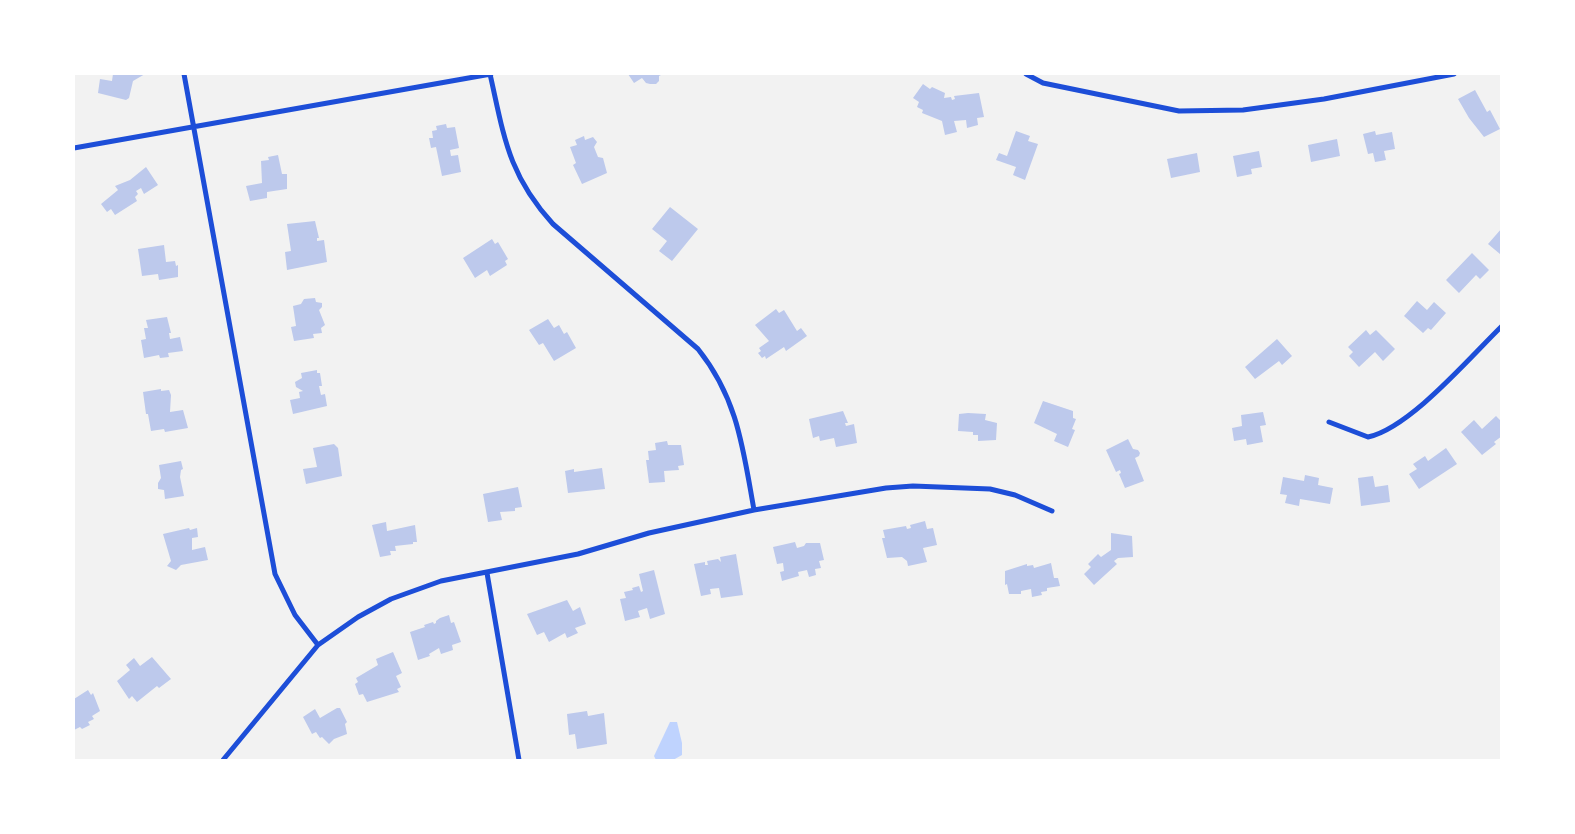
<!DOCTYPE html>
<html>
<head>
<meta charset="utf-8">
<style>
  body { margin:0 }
  #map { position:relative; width:1575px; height:834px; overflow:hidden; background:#f2f2f2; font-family:Poppins,sans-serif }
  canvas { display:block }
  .frame { position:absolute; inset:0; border:75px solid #fff; pointer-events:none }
</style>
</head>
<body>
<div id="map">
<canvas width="1575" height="834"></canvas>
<div class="frame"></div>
</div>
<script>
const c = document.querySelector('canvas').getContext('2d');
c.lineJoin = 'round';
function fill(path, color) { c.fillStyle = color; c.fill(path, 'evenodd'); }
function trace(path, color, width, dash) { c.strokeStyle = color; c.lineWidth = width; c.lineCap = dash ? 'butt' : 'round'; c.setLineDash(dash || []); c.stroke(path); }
fill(new Path2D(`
  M 670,722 L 677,722 L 682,743 L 682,755 L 673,760 L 656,760 L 654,756 Z`), '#bfd3fe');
fill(new Path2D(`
  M 113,74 L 145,74 L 133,81 L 129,98 L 126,100 L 98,93 L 100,79 L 112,81 Z
  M 628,74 L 663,74 L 659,76 L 659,81 L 656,84 L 650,84 L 646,83 L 642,78 L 634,83 Z
  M 923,84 L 930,89 L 932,87 L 945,93 L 944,98 L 951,97 L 952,100 L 955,99 L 954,96 L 979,93 L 984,117 L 977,118 L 978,125 L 967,128 L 966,120 L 954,121 L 957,132 L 945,135 L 942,121 L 922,113 L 923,110 L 917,107 L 919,102 L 913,98 Z
  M 1475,90 L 1487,112 L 1490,110 L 1500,129 L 1484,137 L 1469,118 L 1458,99 Z
  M 446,124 L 447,128 L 455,127 L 459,148 L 450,150 L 451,156 L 458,155 L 461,172 L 442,176 L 436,147 L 431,148 L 429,138 L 433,138 L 432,131 L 437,130 L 436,126 Z
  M 1016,131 L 1030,136 L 1028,141 L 1038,144 L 1025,180 L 1013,175 L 1016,167 L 996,160 L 999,153 L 1007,156 Z
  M 1375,131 L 1376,135 L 1392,132 L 1395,149 L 1384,151 L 1386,160 L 1375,162 L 1373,153 L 1368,154 L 1363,134 Z
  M 584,136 L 585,140 L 593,137 L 597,142 L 594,147 L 598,157 L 603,158 L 607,173 L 582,184 L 573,165 L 576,163 L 570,147 L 577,145 L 575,140 Z
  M 1337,139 L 1340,156 L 1311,162 L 1308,145 Z
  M 1259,151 L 1262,167 L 1251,169 L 1252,174 L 1237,177 L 1233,156 Z
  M 1197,153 L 1200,172 L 1171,178 L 1167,159 Z
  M 278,155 L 282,174 L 287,174 L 287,189 L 267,192 L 267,198 L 250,201 L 246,186 L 262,183 L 261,161 L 269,160 L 268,157 Z
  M 146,167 L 158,185 L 144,194 L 141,188 L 136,191 L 138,194 L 135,197 L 137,201 L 115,215 L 111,209 L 107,212 L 101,204 L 118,190 L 115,186 L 130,180 Z
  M 670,207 L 698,229 L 672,261 L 659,251 L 667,241 L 652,229 Z
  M 315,221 L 319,238 L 317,238 L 317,241 L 324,240 L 327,262 L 287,270 L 285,252 L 291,251 L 287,224 Z
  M 1502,228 L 1502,252 L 1500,254 L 1488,244 Z
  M 492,239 L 495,244 L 498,242 L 508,259 L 505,261 L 507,265 L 490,276 L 487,270 L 475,278 L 463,258 Z
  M 164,245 L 166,262 L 175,261 L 176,266 L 178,265 L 178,277 L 159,280 L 158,274 L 142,276 L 138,249 Z
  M 1472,253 L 1489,270 L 1480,279 L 1476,275 L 1459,293 L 1446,280 Z
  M 315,298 L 316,302 L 322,303 L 322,307 L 319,310 L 325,325 L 321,328 L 322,333 L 313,334 L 314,338 L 294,341 L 291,327 L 296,326 L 293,306 L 301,304 L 304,299 Z
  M 1417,301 L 1427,310 L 1434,302 L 1446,313 L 1431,330 L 1428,328 L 1423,333 L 1404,316 Z
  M 776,309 L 779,313 L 784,310 L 797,331 L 801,328 L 807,336 L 786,351 L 784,347 L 766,359 L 765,356 L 762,358 L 758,353 L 761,351 L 759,348 L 769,341 L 755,325 Z
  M 167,317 L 171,333 L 169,333 L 170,339 L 180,337 L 183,351 L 168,353 L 169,357 L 160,358 L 159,355 L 144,358 L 141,340 L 146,339 L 144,328 L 148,328 L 146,320 Z
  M 548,319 L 554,328 L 559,325 L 564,334 L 567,332 L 576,348 L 554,361 L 543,343 L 539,345 L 529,330 Z
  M 1366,330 L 1370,335 L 1376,330 L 1395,349 L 1383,361 L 1375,352 L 1359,367 L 1349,356 L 1353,352 L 1348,347 Z
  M 1277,339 L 1292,356 L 1282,365 L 1279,361 L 1255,379 L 1245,367 Z
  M 317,370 L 317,373 L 320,373 L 322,386 L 319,386 L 321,395 L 325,394 L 327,406 L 293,414 L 290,400 L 300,398 L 299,392 L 303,391 L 296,387 L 295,382 L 302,378 L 301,373 Z
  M 161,389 L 161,391 L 169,390 L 171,395 L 170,412 L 183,410 L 188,428 L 165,432 L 164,429 L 151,431 L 148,414 L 146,414 L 143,392 Z
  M 1043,401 L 1073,411 L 1073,418 L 1076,419 L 1072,429 L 1075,430 L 1068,447 L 1054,441 L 1057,434 L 1034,423 Z
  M 843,411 L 848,423 L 845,423 L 846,426 L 854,424 L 857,443 L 836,447 L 834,438 L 820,441 L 819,436 L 813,438 L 809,419 Z
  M 1263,412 L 1266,425 L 1260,426 L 1263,442 L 1247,445 L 1246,439 L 1234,441 L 1232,428 L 1242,426 L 1241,415 Z
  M 968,413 L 986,414 L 985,420 L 997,423 L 996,440 L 978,441 L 978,435 L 973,435 L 973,432 L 958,431 L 959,414 Z
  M 1496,416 L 1502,422 L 1502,436 L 1494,442 L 1496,444 L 1482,455 L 1461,432 L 1474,420 L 1482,429 Z
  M 1128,439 L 1133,449 L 1138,450 L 1140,453 L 1139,456 L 1135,458 L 1144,481 L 1125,488 L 1119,474 L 1121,473 L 1120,470 L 1116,472 L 1106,450 Z
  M 667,441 L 668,445 L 681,445 L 684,465 L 678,466 L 679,470 L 664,471 L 665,482 L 649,483 L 646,460 L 649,460 L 648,451 L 656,450 L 655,443 Z
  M 334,444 L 338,448 L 342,476 L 306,484 L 303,469 L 317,467 L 313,448 Z
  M 1446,448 L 1457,464 L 1419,489 L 1409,474 L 1417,469 L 1413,464 L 1425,456 L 1428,461 Z
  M 181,461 L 183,469 L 181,470 L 180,477 L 184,496 L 165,499 L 164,490 L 158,489 L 158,483 L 161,478 L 159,465 Z
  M 602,468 L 605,489 L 568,493 L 565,471 L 574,469 L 574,472 Z
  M 1305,475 L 1319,478 L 1318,485 L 1333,488 L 1330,504 L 1300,499 L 1299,506 L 1285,503 L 1287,495 L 1280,494 L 1283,477 L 1304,481 Z
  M 1373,476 L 1375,487 L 1388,485 L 1390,502 L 1361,506 L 1358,478 Z
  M 518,487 L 522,507 L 515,508 L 515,511 L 500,512 L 502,520 L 488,522 L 483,494 Z
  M 925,521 L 927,529 L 933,528 L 937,545 L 923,548 L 927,562 L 908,566 L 907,561 L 902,557 L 887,558 L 882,538 L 885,538 L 883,530 L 906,526 L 907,529 L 911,528 L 910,525 Z
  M 386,522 L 387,531 L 415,525 L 417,542 L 413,542 L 413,544 L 395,546 L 396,551 L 390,551 L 391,555 L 380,557 L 372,525 Z
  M 189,528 L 190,530 L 197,528 L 198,537 L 192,538 L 192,550 L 205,547 L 208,560 L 181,565 L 176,570 L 167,566 L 171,561 L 163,534 Z
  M 1111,533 L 1132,536 L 1133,557 L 1118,558 L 1114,561 L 1117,564 L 1094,585 L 1084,574 L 1091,567 L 1088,564 L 1098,554 L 1101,557 L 1111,550 Z
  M 795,542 L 797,548 L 804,546 L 806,543 L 820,543 L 824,560 L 819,561 L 821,568 L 815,569 L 816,575 L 809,577 L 807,570 L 798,572 L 799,576 L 782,581 L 780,572 L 784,571 L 783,563 L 777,564 L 773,547 Z
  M 736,554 L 743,595 L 721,598 L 719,588 L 710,589 L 711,594 L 701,596 L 694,564 L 705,562 L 705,565 L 708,565 L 707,561 L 718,559 L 721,562 L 720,557 Z
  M 1051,563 L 1054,578 L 1058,578 L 1060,586 L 1047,588 L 1047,591 L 1041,592 L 1042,595 L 1032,597 L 1031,589 L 1021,591 L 1021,594 L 1009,594 L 1007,584 L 1005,585 L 1005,571 L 1027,564 L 1027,566 L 1033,565 L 1034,568 Z
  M 654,570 L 665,614 L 650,619 L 647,608 L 638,611 L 640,617 L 625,621 L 620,599 L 626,598 L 624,592 L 633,590 L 632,588 L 639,586 L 641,592 L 643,591 L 639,574 Z
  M 567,600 L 573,611 L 580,607 L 586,624 L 575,628 L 578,633 L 567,638 L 565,633 L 549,642 L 544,632 L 537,635 L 527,614 Z
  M 449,615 L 451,623 L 454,622 L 461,642 L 452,645 L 453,650 L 441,654 L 439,648 L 429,654 L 430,656 L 418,660 L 410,632 L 425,627 L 424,625 L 433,622 L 434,624 L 436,623 L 436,621 L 440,618 Z
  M 393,652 L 402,673 L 396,676 L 401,687 L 397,689 L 399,692 L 367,702 L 363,694 L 359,695 L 355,684 L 358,682 L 356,678 L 378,665 L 376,659 Z
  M 152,657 L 171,679 L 159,688 L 157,686 L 137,702 L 132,696 L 129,699 L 117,681 L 130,670 L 126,665 L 134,658 L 140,666 Z
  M 88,690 L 91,695 L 93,693 L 100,711 L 92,716 L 94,719 L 88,722 L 90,725 L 82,729 L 80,727 L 74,730 L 74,699 Z
  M 337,708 L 340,708 L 347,722 L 345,724 L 347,734 L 334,739 L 329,744 L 322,737 L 320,738 L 316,732 L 312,734 L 303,717 L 315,709 L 320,718 Z
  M 587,711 L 588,716 L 604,713 L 607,744 L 577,749 L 575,734 L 569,735 L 567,714 Z`), '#bdc9ec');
trace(new Path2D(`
  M 184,74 L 275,574 L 295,615 L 318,645
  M 490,74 C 504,136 508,175 553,224 L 698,349 C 738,399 743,449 754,510
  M 1026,74 L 1043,83 L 1179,111 L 1243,110 L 1324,99 L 1454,74
  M 74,148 L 491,74
  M 1329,422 L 1368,437 C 1410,428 1470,357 1502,326
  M 487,573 L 519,760
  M 223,760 L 318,645 L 358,617 L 391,599 L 441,581 L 578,554 L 649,533 L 754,510 L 886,488 L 913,486 L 990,489 L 1015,495 L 1052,511`), '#1d4ed8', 5);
</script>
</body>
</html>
